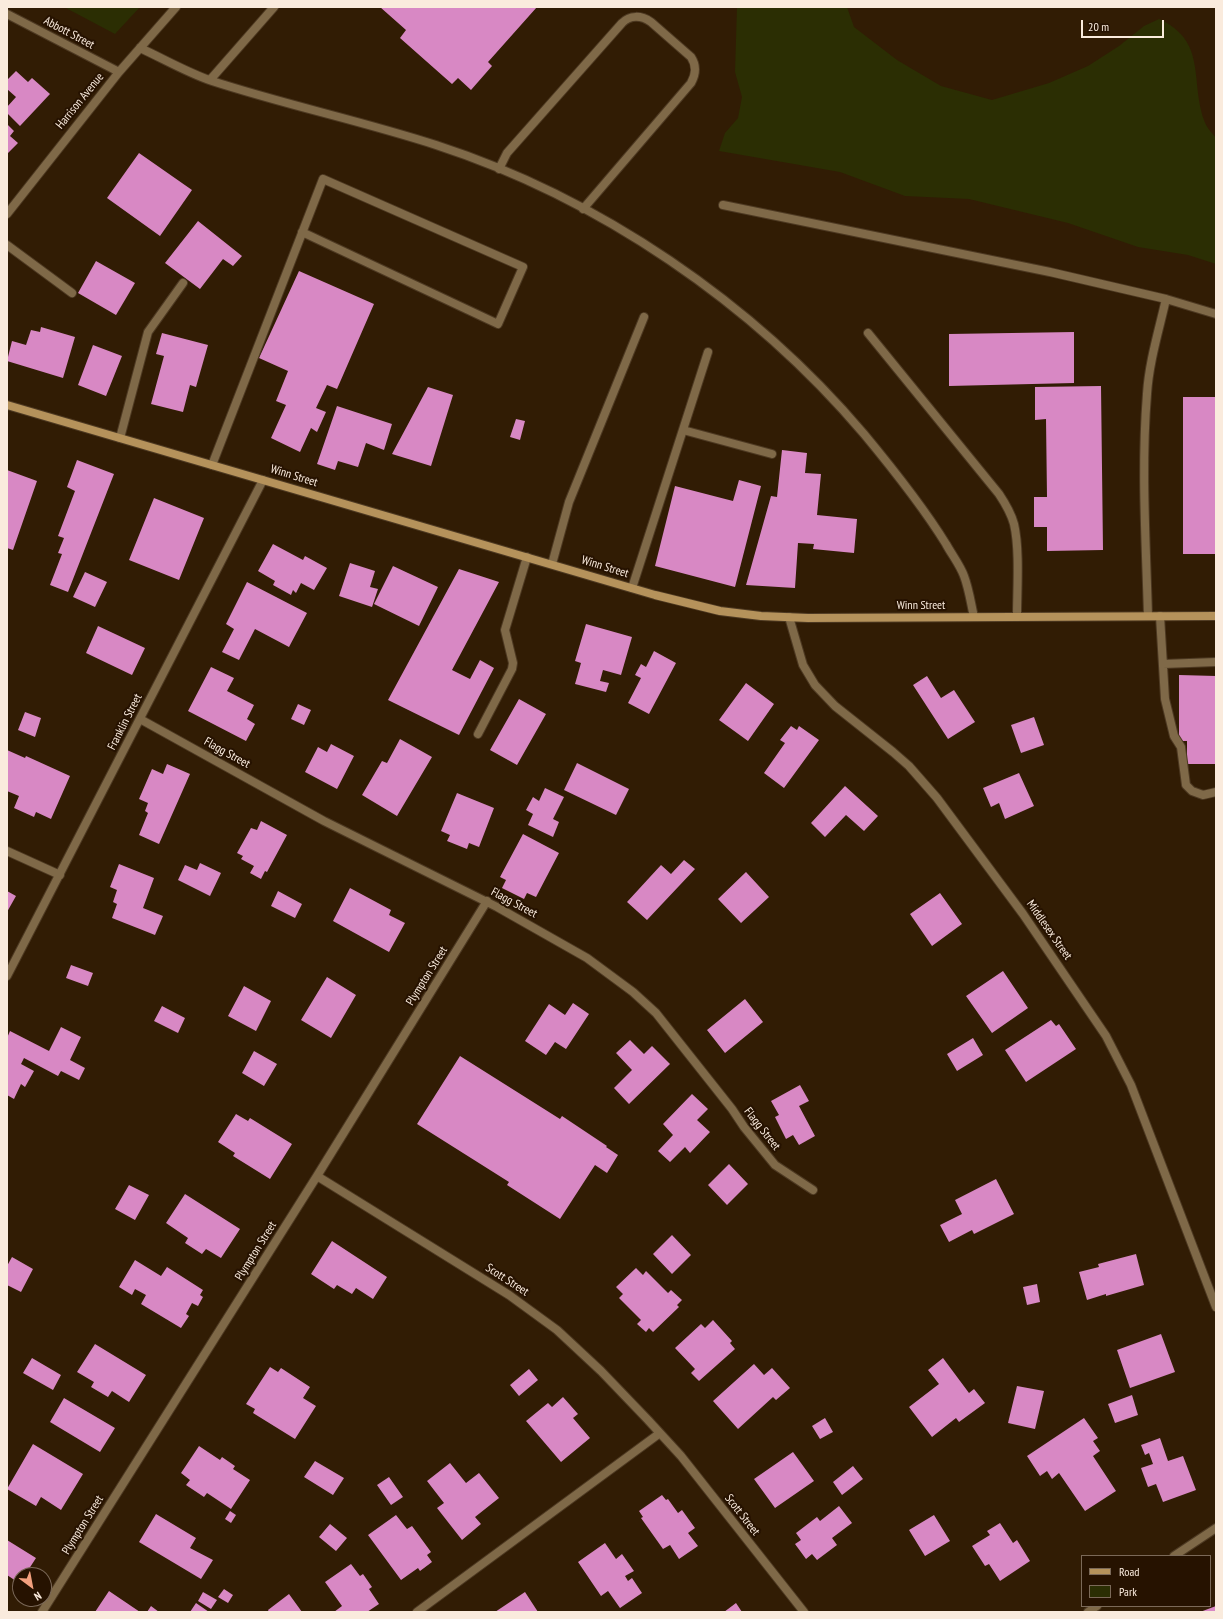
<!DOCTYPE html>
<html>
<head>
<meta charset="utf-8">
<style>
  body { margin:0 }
  #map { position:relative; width:1223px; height:1619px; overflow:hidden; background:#311c04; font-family:"PT Sans Narrow",sans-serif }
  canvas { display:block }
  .frame { position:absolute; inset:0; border:8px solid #faebdd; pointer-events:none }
  .legend { position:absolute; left:1081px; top:1555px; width:130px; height:52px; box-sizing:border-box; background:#261200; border:1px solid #7b6958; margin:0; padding:5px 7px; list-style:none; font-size:12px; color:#faebdd }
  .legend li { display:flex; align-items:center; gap:8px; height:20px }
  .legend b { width:20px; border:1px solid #7b6958 }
  .north { position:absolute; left:12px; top:1567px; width:40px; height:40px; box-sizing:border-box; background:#261200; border:1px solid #7b6958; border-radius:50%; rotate:148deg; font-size:11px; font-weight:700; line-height:16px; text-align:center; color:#faebdd }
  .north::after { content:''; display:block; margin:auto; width:14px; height:18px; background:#f2a07e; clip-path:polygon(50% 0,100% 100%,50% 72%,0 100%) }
  .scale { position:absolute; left:1081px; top:20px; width:83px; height:18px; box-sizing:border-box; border:2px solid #faebdd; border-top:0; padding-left:5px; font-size:12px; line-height:14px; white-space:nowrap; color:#faebdd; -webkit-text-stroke:3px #261200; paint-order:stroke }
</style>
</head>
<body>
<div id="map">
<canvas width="1223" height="1619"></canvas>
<div class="frame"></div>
<ul class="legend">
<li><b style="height:5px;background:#b5925b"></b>Road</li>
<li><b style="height:11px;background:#2b2e03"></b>Park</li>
</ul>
<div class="north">N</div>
<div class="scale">20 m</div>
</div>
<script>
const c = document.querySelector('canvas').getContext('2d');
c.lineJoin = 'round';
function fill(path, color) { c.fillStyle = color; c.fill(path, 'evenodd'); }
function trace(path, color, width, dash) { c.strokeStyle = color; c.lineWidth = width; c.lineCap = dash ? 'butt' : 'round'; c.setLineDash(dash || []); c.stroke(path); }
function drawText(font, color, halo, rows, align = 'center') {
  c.font = font + ' "PT Sans Narrow",sans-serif'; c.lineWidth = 4; c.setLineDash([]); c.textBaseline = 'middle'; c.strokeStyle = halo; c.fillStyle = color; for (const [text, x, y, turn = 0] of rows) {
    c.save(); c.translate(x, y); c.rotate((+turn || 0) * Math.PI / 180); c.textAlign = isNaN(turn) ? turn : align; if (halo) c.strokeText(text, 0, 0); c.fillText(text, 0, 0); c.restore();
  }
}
fill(new Path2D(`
  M 64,7 L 140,7 L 115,34 Z
  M 737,7 L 847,7 L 854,27 L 897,60 L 941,86 L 992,100 L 1049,83 L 1088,66 L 1119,46 L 1144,26 L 1159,19 C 1207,41 1190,79 1204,120 C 1206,127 1212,133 1216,138 L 1216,264 L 1188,255 L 1138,247 L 1068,223 L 969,199 L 905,196 L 840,172 L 719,151 L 725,133 L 738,118 L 742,97 L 735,72 Z`), '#2b2e03');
fill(new Path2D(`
  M 380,7 L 537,7 L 488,62 L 492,66 L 471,90 L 458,78 L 452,84 L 400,38 L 406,30 Z
  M 16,71 L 28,82 L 32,78 L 50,94 L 20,126 L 7,113 L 7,107 L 16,97 L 7,89 L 7,80 Z
  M 7,124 L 14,131 L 10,136 L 18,143 L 7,154 Z
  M 139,153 L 192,190 L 160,236 L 107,198 Z
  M 198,221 L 242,256 L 233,266 L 223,259 L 200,289 L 165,263 Z
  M 96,261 L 135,283 L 116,315 L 78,293 Z
  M 299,271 L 374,304 L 337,389 L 327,385 L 316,408 L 326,412 L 317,432 L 311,428 L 300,452 L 271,438 L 286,405 L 276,401 L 288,371 L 259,358 Z
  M 41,327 L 75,337 L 63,378 L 7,361 L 12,341 L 26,345 L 31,330 L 40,332 Z
  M 1074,332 L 1074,383 L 949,386 L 949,334 Z
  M 162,333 L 208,345 L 196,387 L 190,385 L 183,412 L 151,404 L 164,356 L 156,354 Z
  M 93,345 L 122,356 L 106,396 L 78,385 Z
  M 1101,386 L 1103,550 L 1047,551 L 1047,527 L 1034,527 L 1034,497 L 1047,497 L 1046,419 L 1035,420 L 1035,387 Z
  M 428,387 L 453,395 L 431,466 L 392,454 Z
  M 1183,397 L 1216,397 L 1216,554 L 1183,554 Z
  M 337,406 L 392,424 L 384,450 L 366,443 L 358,467 L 338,461 L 335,470 L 317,464 Z
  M 516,419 L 525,421 L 520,440 L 510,437 Z
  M 782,450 L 807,453 L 805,473 L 821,474 L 817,515 L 857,519 L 854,553 L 813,549 L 814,544 L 798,543 L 795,588 L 746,585 L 771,496 L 777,497 Z
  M 77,460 L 114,474 L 68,592 L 50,585 L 62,554 L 58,553 L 64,538 L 58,536 L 75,491 L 67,487 Z
  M 7,470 L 37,481 L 13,550 L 7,548 Z
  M 739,480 L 761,486 L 735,587 L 655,566 L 675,486 L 733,501 Z
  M 154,498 L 204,518 L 179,580 L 129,560 Z
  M 273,544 L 303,560 L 305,556 L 327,568 L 314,590 L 301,583 L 296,593 L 293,590 L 291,595 L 273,585 L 275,581 L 258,571 Z
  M 350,563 L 375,571 L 370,587 L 378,589 L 372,607 L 339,596 Z
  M 393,566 L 438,587 L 419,626 L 374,604 Z
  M 459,569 L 499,582 L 452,670 L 470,679 L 480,660 L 494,668 L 459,735 L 388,700 Z
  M 85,572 L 107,582 L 95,607 L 73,597 Z
  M 247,582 L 307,613 L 289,647 L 255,629 L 239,660 L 222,652 L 234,629 L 226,624 Z
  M 586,624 L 632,637 L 621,675 L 603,670 L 600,681 L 609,683 L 606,692 L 575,684 L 581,663 L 575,661 Z
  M 98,626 L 145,648 L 132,675 L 86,653 Z
  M 654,651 L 676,663 L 649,714 L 628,703 L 641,678 L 635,675 L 641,664 L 646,667 Z
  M 211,667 L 234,678 L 227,691 L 254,705 L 247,719 L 255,724 L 246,741 L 188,711 Z
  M 1179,675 L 1216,676 L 1216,764 L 1187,764 L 1187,741 L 1179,741 Z
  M 927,676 L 941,698 L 954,690 L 975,722 L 948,739 L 913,685 Z
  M 746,683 L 774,704 L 748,741 L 719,720 Z
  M 519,699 L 546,714 L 517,765 L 490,750 Z
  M 298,704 L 311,710 L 304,725 L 291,719 Z
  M 25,712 L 41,718 L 35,737 L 18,730 Z
  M 1034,717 L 1044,745 L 1021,753 L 1011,725 Z
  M 791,726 L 797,730 L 799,726 L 819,740 L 784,788 L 764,773 L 785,743 L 780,740 Z
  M 400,739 L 432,757 L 397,816 L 362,795 L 382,761 L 387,763 Z
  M 331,744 L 354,756 L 337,789 L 305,772 L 318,747 L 327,752 Z
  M 7,750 L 25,758 L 26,756 L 70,776 L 51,819 L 36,812 L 34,817 L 14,808 L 19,796 L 7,791 Z
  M 577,763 L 629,789 L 616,815 L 564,790 Z
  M 167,764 L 190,774 L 159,844 L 139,835 L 148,813 L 145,811 L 148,803 L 139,799 L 152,769 L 163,774 Z
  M 1019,773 L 1034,806 L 1005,819 L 999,803 L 991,807 L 983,788 Z
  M 845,786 L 878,816 L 864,831 L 846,815 L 825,837 L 811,823 Z
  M 545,788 L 564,797 L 553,819 L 559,822 L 553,837 L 528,825 L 533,814 L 526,810 L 533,797 L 539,801 Z
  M 457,793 L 494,808 L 479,847 L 469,843 L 467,849 L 447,841 L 450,835 L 441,831 Z
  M 261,821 L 287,835 L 267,872 L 265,871 L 261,879 L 250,873 L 254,866 L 241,859 L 243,856 L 237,853 L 251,828 L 257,830 Z
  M 523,834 L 559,853 L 536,897 L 527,893 L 524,899 L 502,888 L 506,880 L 500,877 Z
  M 684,860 L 695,869 L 647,920 L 627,902 L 661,865 L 671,874 Z
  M 200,863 L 221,873 L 210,896 L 178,880 L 185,865 L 197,870 Z
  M 119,864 L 154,878 L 143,908 L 163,916 L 155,935 L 112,918 L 117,904 L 113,902 L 117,890 L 110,887 Z
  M 746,872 L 769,897 L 741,923 L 718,899 Z
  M 350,888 L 391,910 L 389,915 L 405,923 L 389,952 L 333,921 Z
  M 7,891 L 16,896 L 7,912 Z
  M 278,891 L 302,904 L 295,918 L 271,906 Z
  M 940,893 L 962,924 L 932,946 L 910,914 Z
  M 71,965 L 93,973 L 88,986 L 66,978 Z
  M 1003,971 L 1028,1008 L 992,1033 L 966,996 Z
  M 327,977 L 356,995 L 331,1038 L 301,1020 Z
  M 244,986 L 271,1001 L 256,1031 L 228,1016 Z
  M 745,999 L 763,1022 L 725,1053 L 707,1030 Z
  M 573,1003 L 589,1014 L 566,1049 L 555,1042 L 546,1055 L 525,1041 L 549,1004 L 565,1015 Z
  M 162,1006 L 185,1018 L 178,1033 L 154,1021 Z
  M 1051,1020 L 1056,1026 L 1059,1024 L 1076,1049 L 1026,1082 L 1005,1050 Z
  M 61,1027 L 81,1037 L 70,1060 L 85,1068 L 79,1080 L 61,1071 L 58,1076 L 24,1058 L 21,1064 L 34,1071 L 25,1087 L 21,1084 L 14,1099 L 7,1095 L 7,1038 L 10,1031 L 49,1051 Z
  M 973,1038 L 983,1055 L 957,1071 L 947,1054 Z
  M 630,1040 L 644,1054 L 652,1046 L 670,1064 L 629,1104 L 614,1088 L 632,1070 L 616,1053 Z
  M 254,1051 L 277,1064 L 264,1086 L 242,1073 Z
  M 460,1056 L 560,1119 L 562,1116 L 607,1146 L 606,1147 L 618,1155 L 607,1173 L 595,1165 L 560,1219 L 507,1185 L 509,1182 L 417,1124 Z
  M 800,1085 L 809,1101 L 799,1106 L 815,1136 L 799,1145 L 793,1135 L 786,1139 L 775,1117 L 779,1115 L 771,1101 Z
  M 692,1094 L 708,1109 L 697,1120 L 710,1132 L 690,1153 L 685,1147 L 670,1162 L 658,1151 L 673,1135 L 663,1124 Z
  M 236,1114 L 248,1121 L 250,1118 L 292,1144 L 270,1179 L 233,1156 L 235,1153 L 218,1142 Z
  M 729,1164 L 748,1184 L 727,1205 L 708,1185 Z
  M 996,1179 L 1014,1214 L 974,1234 L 972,1230 L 949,1242 L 940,1225 L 962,1214 L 955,1200 Z
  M 129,1185 L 149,1195 L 135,1220 L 115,1209 Z
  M 185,1194 L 240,1229 L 221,1258 L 206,1249 L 202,1254 L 185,1243 L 188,1238 L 166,1223 Z
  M 672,1235 L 691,1255 L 672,1274 L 653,1254 Z
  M 332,1241 L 387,1277 L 373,1299 L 356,1288 L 352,1294 L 337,1285 L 334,1289 L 311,1274 Z
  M 1136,1254 L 1144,1285 L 1106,1296 L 1106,1294 L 1087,1300 L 1079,1272 L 1099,1267 L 1098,1264 Z
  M 12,1257 L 33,1269 L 21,1292 L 7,1285 L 7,1266 Z
  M 135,1260 L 161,1276 L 167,1267 L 203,1290 L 200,1295 L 203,1297 L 198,1306 L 192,1303 L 186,1314 L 189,1316 L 181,1328 L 141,1304 L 146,1295 L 135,1289 L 132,1295 L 119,1287 Z
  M 636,1268 L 643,1275 L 646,1271 L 668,1293 L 671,1290 L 682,1300 L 677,1305 L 679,1307 L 653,1332 L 649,1328 L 646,1332 L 637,1324 L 641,1320 L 619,1298 L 623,1294 L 616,1287 Z
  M 1037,1284 L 1040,1302 L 1027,1305 L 1023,1287 Z
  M 713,1320 L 732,1341 L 730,1343 L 735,1349 L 699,1381 L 691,1373 L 695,1369 L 675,1348 L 701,1324 L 705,1328 Z
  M 1161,1334 L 1175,1372 L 1130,1388 L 1117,1350 Z
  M 95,1344 L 146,1375 L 129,1402 L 112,1391 L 108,1397 L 91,1387 L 94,1382 L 77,1372 Z
  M 32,1358 L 61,1375 L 53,1390 L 23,1373 Z
  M 943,1358 L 969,1393 L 974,1389 L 985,1403 L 959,1422 L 956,1418 L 932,1437 L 909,1407 L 939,1384 L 928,1370 Z
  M 754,1364 L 764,1375 L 772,1368 L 790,1388 L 776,1400 L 773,1397 L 738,1429 L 713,1401 Z
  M 270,1367 L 278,1372 L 281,1368 L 310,1387 L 303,1398 L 316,1406 L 295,1439 L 253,1413 L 255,1409 L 246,1404 Z
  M 529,1369 L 538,1380 L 519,1396 L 510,1385 Z
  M 1017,1386 L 1044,1391 L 1035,1429 L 1008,1423 Z
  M 1132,1395 L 1138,1415 L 1115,1423 L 1108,1404 Z
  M 563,1397 L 578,1414 L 573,1418 L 590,1438 L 561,1462 L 526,1421 L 548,1403 L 552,1407 Z
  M 64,1398 L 115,1428 L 100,1452 L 50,1422 Z
  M 825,1418 L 833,1432 L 820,1439 L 812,1426 Z
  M 1084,1418 L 1098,1438 L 1093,1441 L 1100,1451 L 1093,1456 L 1116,1491 L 1085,1511 L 1059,1473 L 1052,1479 L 1047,1471 L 1040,1476 L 1027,1456 Z
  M 1160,1438 L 1168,1461 L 1183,1456 L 1196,1490 L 1163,1502 L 1156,1484 L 1148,1487 L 1141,1468 L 1153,1464 L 1149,1453 L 1145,1455 L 1141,1445 Z
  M 33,1444 L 83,1474 L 61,1510 L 41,1497 L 36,1506 L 7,1489 Z
  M 199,1446 L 220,1460 L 222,1457 L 235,1466 L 233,1469 L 250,1480 L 231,1509 L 207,1493 L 204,1497 L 186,1485 L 190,1480 L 181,1473 Z
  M 793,1452 L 814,1481 L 775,1508 L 754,1479 Z
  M 315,1461 L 344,1478 L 333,1495 L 304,1477 Z
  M 450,1463 L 466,1483 L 479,1473 L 499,1498 L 475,1517 L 481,1524 L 462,1540 L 437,1508 L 444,1503 L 427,1481 Z
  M 853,1466 L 863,1479 L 842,1495 L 833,1482 Z
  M 389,1477 L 403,1497 L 391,1505 L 377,1485 Z
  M 662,1495 L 666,1500 L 668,1499 L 678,1513 L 682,1510 L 695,1528 L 688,1533 L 698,1546 L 679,1559 L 670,1545 L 663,1549 L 641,1518 L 643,1517 L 639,1511 Z
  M 839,1506 L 852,1523 L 832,1538 L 837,1545 L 817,1560 L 812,1554 L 806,1559 L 795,1544 L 801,1540 L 796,1533 L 817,1517 L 820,1521 Z
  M 230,1511 L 236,1515 L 231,1523 L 225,1519 Z
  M 156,1514 L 196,1538 L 190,1548 L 213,1560 L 201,1579 L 139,1542 Z
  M 396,1515 L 407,1529 L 412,1526 L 431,1552 L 427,1555 L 432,1562 L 420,1571 L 418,1568 L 401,1580 L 368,1535 Z
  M 934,1515 L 950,1541 L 925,1556 L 909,1530 Z
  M 1000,1523 L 1013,1543 L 1017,1540 L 1030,1561 L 1000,1581 L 989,1564 L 985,1566 L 972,1546 L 990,1535 L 987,1531 Z
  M 330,1524 L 347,1538 L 336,1551 L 319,1537 Z
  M 7,1540 L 36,1558 L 25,1575 L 20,1575 L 19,1583 L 7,1575 Z
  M 605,1543 L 616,1559 L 622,1554 L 634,1571 L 625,1576 L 628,1581 L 632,1578 L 642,1593 L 620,1608 L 608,1591 L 601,1596 L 578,1562 Z
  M 351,1564 L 360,1576 L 363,1574 L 372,1587 L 369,1589 L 379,1604 L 367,1612 L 334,1612 L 342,1606 L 325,1582 Z
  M 224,1589 L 233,1595 L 228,1603 L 218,1597 Z
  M 109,1591 L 140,1612 L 95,1612 Z
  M 203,1592 L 217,1600 L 211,1609 L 198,1601 Z
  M 525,1592 L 538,1612 L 495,1612 Z
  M 289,1594 L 302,1612 L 269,1612 L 268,1610 Z
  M 196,1603 L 209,1612 L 190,1612 Z
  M 736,1603 L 742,1612 L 724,1612 Z
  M 151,1606 L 159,1612 L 147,1612 Z
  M 1216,1606 L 1216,1612 L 1200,1612 Z`), '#d888c4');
const lane = new Path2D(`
  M 140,48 C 164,59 188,73 212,81 C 286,105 362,121 436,145 C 599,198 753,303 864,434 C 893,469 922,505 946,544 C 952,555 960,565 964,576 C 969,589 971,604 974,617
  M 210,80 L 274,7
  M 499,169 L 507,153 L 622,23 C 630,15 641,15 651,22 L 691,57 C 697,66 696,74 691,83 L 583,209
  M 723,205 L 1050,272 L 1166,299 L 1216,314
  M 7,245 L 72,293
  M 868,333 L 999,494 C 1005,503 1011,513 1014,524 C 1020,550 1017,590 1017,617
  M 683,430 L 772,454
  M 120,438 L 148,332 L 183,283
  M 212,465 L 323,179 L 523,267 L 498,324 L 302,232
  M 552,564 L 569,502 L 644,317
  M 632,588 L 708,352
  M 1148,616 C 1146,543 1141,468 1147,394 C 1149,362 1159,330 1166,299
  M 1160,616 L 1165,699 L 1174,736 L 1181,747 L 1186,785 L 1192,791 L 1203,795 L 1216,792
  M 1163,664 L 1216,662
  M 478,734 L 512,669 L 513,663 L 505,630 L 527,557`);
const street = new Path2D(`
  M 7,14 L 119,72
  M 7,214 L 119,72 L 176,7
  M 789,617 L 803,665 L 815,685 L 835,706 L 893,752 L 909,766 L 937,798 L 1023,914 L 1106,1036 L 1131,1085 L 1216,1307
  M 140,719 L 324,821 L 497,907 L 587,958 L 633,992 L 656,1013 L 732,1109 L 744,1127 L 775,1165 L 813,1190
  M 7,851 L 60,875
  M 7,976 L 263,480
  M 317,1176 L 509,1295 L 557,1330 L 601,1371 L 648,1420 L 681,1456 L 804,1612
  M 1174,1556 L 1216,1528
  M 42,1612 L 317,1176 L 487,901
  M 417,1612 L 660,1433
  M 1088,1612 L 1097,1606`);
const secondary = new Path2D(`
  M 7,405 L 655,595 L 720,611 L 761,616 L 808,618 L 1216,616`);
trace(lane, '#4d3922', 10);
trace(street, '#4d3922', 10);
trace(secondary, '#4d3922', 10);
trace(lane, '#7f6948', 8);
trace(street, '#7f6948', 8);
trace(secondary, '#b5925b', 8);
drawText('12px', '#faebdd', '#261200', [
  ["Abbott Street",69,33,28],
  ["Harrison Avenue",80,101,-51],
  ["Winn Street",294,476,17],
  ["Winn Street",605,567,17],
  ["Winn Street",921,606],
  ["Franklin Street",125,722,-63],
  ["Flagg Street",227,753,29],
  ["Flagg Street",514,903,28],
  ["Middlesex Street",1049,930,55],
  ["Plympton Street",427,976,-58],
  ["Flagg Street",762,1129,52],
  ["Plympton Street",256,1251,-58],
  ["Scott Street",507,1280,33],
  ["Scott Street",742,1515,52],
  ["Plympton Street",83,1525,-58]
]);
</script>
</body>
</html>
